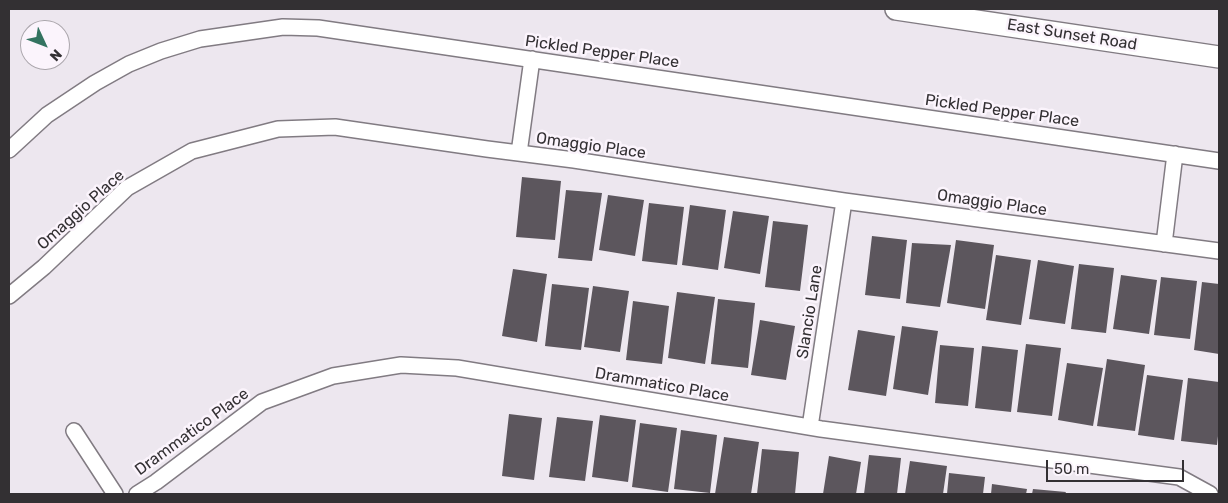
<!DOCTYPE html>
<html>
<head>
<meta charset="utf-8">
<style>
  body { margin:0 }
  #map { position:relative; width:1228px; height:503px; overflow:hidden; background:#ede7ef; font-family:Rubik,sans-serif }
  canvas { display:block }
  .frame { position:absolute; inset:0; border:10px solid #333033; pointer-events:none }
  .north { position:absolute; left:20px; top:20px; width:50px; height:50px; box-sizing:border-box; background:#fbf4fc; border:1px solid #aba6ac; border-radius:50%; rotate:133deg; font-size:14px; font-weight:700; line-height:20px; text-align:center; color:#333033 }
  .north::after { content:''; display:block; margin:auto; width:18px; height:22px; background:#337360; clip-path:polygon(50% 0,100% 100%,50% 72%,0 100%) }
  .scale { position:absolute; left:1046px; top:460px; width:138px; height:22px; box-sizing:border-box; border:2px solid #333033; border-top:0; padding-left:6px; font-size:15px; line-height:18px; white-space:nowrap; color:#333033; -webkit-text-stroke:4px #fbf4fc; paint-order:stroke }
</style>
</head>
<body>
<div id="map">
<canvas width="1228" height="503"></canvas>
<div class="frame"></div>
<div class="north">N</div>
<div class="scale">50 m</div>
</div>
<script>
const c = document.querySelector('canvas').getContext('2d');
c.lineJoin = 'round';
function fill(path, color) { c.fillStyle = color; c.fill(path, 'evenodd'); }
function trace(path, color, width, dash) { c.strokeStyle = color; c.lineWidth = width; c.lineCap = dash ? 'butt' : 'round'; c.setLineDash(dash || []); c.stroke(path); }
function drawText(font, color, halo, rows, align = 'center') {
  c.font = font + ' Rubik,sans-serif'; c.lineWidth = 5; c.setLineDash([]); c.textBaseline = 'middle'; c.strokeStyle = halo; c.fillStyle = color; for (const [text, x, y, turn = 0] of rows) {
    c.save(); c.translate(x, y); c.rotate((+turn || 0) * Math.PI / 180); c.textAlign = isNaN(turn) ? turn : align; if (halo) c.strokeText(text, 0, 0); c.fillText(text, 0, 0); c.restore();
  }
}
fill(new Path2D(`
  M 522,177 L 561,181 L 555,240 L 516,237 Z
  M 566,190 L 602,193 L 592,261 L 558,258 Z
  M 608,195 L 644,200 L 635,256 L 599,250 Z
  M 649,203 L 684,207 L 677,265 L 642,261 Z
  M 690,205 L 726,210 L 718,270 L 682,265 Z
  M 733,211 L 769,216 L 760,274 L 724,268 Z
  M 773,221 L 808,225 L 800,291 L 765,287 Z
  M 872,236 L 907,240 L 900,299 L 865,295 Z
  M 956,240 L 994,245 L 985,309 L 947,303 Z
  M 912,243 L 951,245 L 940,307 L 906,303 Z
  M 996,255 L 1031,260 L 1021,325 L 986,320 Z
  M 1038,260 L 1074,266 L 1065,324 L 1029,319 Z
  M 1079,264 L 1114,268 L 1106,333 L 1071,329 Z
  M 513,269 L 547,274 L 537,342 L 502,336 Z
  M 1121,275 L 1157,280 L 1149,334 L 1113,329 Z
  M 1161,277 L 1197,281 L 1190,339 L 1154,335 Z
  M 1202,282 L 1219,284 L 1219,354 L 1194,350 Z
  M 552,284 L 589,288 L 581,350 L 545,346 Z
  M 593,286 L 629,291 L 620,352 L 584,347 Z
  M 677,292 L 715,297 L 705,364 L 668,358 Z
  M 718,299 L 755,303 L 748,368 L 711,364 Z
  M 633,301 L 669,306 L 662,364 L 626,360 Z
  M 760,320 L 795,326 L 786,380 L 751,375 Z
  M 902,326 L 938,331 L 928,395 L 893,389 Z
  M 858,330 L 895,336 L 886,396 L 848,390 Z
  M 1026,344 L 1061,348 L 1052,416 L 1017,412 Z
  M 940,345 L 974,348 L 968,406 L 935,403 Z
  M 982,346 L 1018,350 L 1011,412 L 975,408 Z
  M 1107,359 L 1145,365 L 1135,431 L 1097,426 Z
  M 1067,363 L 1103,368 L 1093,426 L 1058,420 Z
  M 1147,375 L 1183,380 L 1174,440 L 1138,435 Z
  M 1188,378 L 1219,382 L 1219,427 L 1217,445 L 1181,441 Z
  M 509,414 L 542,418 L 534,480 L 502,476 Z
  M 600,415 L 636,420 L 628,482 L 592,477 Z
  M 557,417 L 593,421 L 585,481 L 549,477 Z
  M 640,423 L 677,428 L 668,492 L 632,487 Z
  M 681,430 L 717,435 L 710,493 L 674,489 Z
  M 724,437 L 759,442 L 751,494 L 715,494 Z
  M 762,449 L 799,452 L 795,494 L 757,494 Z
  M 869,455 L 901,458 L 897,494 L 864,494 Z
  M 829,456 L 861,462 L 856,494 L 823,494 Z
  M 910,461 L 947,466 L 943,494 L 905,494 Z
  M 949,473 L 985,477 L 983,494 L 947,494 Z
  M 992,484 L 1027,489 L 1026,494 L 991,494 Z
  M 1033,489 L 1066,492 L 1065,494 L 1032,494 Z`), '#5c565d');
const minor = new Path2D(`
  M 9,150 L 47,115 L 95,83 L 129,64 L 161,51 L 200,39 L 283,27 L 318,28 L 1219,161
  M 519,153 L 532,59
  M 1164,244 L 1175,154
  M 9,296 L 44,267 L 127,188 L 192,151 L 278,129 L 335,127 L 487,149 L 574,160 L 844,201 L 1219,251
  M 810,427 L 844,201
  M 74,431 L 115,494
  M 137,494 L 156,482 L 262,402 L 333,376 L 401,365 L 457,368 L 821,429 L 1179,477 L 1210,494`);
const secondary = new Path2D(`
  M 896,9 L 1219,57`);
trace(minor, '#817b82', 18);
trace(secondary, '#817b82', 24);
trace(minor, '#fff', 15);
trace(secondary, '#fff', 21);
drawText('16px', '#333033', '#fbf4fc', [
  ["East Sunset Road",1072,35,9],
  ["Pickled Pepper Place",602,52,8],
  ["Pickled Pepper Place",1002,111,8],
  ["Omaggio Place",591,146,8],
  ["Omaggio Place",992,203,8],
  ["Omaggio Place",81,210,-42],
  ["Slancio Lane",810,312,-81],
  ["Drammatico Place",662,385,10],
  ["Drammatico Place",192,432,-36]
]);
</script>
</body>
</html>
